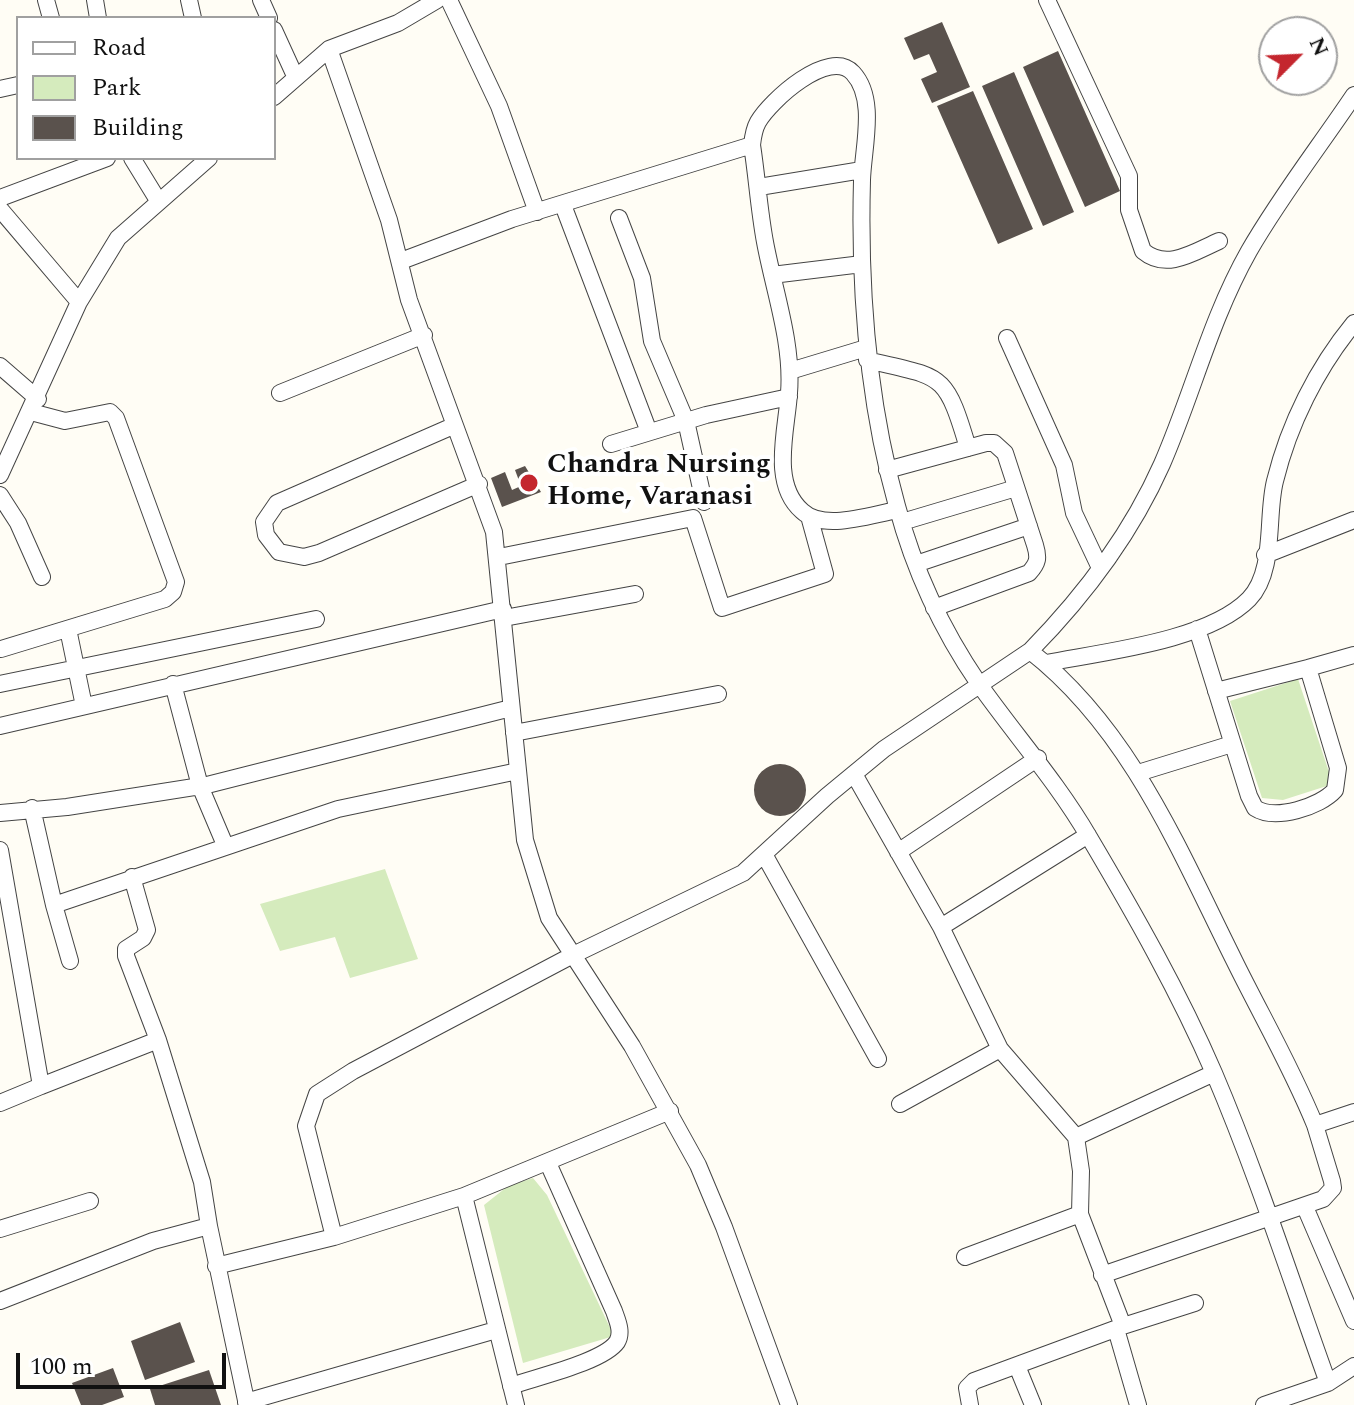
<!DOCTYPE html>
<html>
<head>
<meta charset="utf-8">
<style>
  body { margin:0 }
  #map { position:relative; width:1354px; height:1405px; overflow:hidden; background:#fffdf5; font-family:Spectral,serif }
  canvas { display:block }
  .legend { position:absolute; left:16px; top:16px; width:260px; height:144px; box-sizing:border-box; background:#fff; border:2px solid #a0a0a0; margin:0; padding:10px 14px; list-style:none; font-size:24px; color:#111 }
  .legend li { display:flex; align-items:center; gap:16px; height:40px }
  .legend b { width:40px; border:2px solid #a0a0a0 }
  .north { position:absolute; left:1258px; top:16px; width:80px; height:80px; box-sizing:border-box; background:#fff; border:2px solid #a0a0a0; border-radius:50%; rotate:66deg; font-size:22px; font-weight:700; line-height:32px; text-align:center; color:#111 }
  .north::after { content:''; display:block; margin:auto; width:28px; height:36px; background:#c4262e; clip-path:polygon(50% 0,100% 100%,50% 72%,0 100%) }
  .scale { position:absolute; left:16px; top:1353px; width:210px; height:36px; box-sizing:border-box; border:4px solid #111; border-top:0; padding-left:10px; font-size:24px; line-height:28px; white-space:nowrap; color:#111; -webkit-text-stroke:6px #fff; paint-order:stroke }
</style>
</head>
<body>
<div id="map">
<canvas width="1354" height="1405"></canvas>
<ul class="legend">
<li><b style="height:10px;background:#fff"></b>Road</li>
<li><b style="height:22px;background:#d5ebbd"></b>Park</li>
<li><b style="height:22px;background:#5a524d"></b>Building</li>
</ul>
<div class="north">N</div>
<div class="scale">100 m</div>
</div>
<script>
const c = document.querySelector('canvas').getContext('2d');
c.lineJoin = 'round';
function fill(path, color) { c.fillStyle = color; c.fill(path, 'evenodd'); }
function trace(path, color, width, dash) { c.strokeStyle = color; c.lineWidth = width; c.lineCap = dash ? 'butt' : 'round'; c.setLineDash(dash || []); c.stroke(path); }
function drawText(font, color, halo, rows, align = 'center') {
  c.font = font + ' Spectral,serif'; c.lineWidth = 8; c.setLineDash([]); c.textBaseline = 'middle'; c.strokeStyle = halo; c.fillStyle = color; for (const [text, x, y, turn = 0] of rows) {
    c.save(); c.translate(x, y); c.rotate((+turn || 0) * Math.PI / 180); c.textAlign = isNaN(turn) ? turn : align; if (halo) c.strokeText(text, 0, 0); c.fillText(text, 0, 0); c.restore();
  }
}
fill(new Path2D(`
  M 1298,679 L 1333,784 L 1283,800 L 1262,798 L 1230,701 Z
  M 385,869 L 418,959 L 350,978 L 335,937 L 280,951 L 260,904 Z
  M 533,1178 L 547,1195 L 614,1336 L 523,1363 L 484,1205 L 508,1186 Z`), '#d5ebbd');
fill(new Path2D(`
  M 942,22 L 970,87 L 932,103 L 921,79 L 937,72 L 929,54 L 914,60 L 904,38 Z
  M 1058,51 L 1120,191 L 1085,207 L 1023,67 Z
  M 1014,72 L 1074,212 L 1043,226 L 982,86 Z
  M 973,91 L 1033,229 L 998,244 L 937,106 Z
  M 525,466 L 541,492 L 502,507 L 491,478 L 505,472 L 512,490 L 521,486 L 515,470 Z
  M754 790a26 26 0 1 1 52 0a26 26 0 1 1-52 0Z
  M 180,1322 L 195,1362 L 145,1380 L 131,1341 Z
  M 113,1368 L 124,1397 L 102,1405 L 81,1405 L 72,1383 Z
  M 209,1370 L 221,1405 L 155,1405 L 150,1389 Z`), '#5a524d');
const minor = new Path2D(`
  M 46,0 L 51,18
  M 95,0 L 98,18
  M 189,0 L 193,18
  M 261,0 L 269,18
  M 449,0 L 499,106 L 537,212
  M 1047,0 L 1129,176 L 1129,210 L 1143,251 C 1167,271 1194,252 1219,241
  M 274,30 L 295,76
  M 329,49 L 389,220 L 409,300 L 494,532 L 525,840 L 549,918 L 632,1046 L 698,1165 L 724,1227 L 789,1405
  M 0,89 L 18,85
  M 274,97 L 329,49 L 398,23 L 437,0
  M 752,145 C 757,177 759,210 765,242 C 774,291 793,343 789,393 C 787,429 770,483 802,511 C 824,532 872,514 898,510
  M 132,158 L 159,202
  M 759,187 L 862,170
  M 0,198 L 107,158
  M 563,205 L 649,432
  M 0,209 L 79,302
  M 619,218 L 642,278 L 652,341 L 686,421 L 704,502
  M 401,261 L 512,219 L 752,145 C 753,136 754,129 758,122 C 770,101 829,47 853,73 C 877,99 863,147 862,180 C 859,290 867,399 897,506 C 914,570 942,630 979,684 C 1015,735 1057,782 1089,837 C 1134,913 1179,992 1214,1073 C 1257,1174 1291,1280 1328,1383
  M 772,275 L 862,264
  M 1007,338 L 1064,465 L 1074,513 L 1100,568
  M 867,360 C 942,378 945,370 968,448
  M 0,366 L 38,399
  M 790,371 L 866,348
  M 280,393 L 424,335
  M 453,426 L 277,503 L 264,522 L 266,535 L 279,552 L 304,557 L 319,553 L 479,484
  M 611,444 L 706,415 L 789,397
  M 887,470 L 986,443 L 994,443 L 1005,453 L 1035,545 C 1039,558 1038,563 1029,573 L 934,608
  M 0,475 L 79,302 L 118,238 L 209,158
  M 0,495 L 18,523 L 42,577
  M 902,522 L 1016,488
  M 1265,555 L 1354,520
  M 499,557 L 693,518 L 722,608 L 825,574 L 809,516
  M 916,564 L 1029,526
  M 504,618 L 635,594
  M 68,629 L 84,706
  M 1197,629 L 1249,796 L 1255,808 C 1275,821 1320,807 1335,790 L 1338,768 L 1308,668 L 1354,655
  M 1,649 L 165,599 L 173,592 L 176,582 L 116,418 L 110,412 L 65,421 L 31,412
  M 1030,651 C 1130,729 1179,850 1234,960 C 1261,1015 1292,1068 1315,1125 L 1354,1112
  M 1046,663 C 1102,652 1208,641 1249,599 C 1276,571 1266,516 1275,481 C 1289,424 1317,368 1354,323
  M 0,684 L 316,619
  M 173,684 L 200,786 L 225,845
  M 1216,691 L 1308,668
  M 0,726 L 503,609
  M 514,733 L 718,694
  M 1138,773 L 1232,744
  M 854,774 L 941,927 L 1000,1049 L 1076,1137 L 1214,1073
  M 32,808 L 54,905 L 338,809 L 518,771
  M 0,813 L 67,807 L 207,785 L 511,708
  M 0,850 L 41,1086 L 158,1040 L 202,1182 L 209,1226
  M 898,852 L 1038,758
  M 765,856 L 878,1059
  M 132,877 L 147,930 L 143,938 L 126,949 L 126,956 L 158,1040
  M 54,905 L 70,961
  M 941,927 L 1088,835
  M 0,1103 L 41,1086
  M 900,1104 L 1000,1049
  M 464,1196 L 516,1405
  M 1305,1207 L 1354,1321
  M 0,1229 L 90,1201
  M 334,1237 L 306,1126 L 317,1094 L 353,1071 L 571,956 L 743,873 L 827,796 L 884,749 L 1030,651 C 1083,597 1131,534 1162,464 C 1193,393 1210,320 1249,251 C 1280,197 1319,147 1354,95
  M 965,1257 L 1080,1214
  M 216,1266 L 334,1237 L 464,1196 L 670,1111
  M 1102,1275 L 1323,1199 L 1333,1188 L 1332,1181 L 1315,1125
  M 0,1301 L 153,1241 L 209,1226 L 247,1405
  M 1123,1326 L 1195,1303
  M 1116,1329 L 1138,1405
  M 1017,1366 L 1033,1405
  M 511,1386 C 536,1377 603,1362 617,1342 C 623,1332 617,1320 614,1311 L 548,1163
  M 246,1402 L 496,1330
  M 970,1405 L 967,1388 L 974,1381 L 1123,1326 L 1080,1214 L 1081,1171 L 1076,1137
  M 1264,1405 L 1328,1383 L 1354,1366`);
trace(minor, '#444', 18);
trace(minor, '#fff', 16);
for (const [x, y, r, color] of [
  [529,483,10,"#c4262e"]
]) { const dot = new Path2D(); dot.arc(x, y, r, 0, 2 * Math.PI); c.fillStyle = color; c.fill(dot); trace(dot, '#fff', 3); }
drawText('bold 28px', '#111', '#fff', [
  ["Chandra Nursing",547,467],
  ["Home, Varanasi",547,499]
], 'left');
</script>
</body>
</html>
